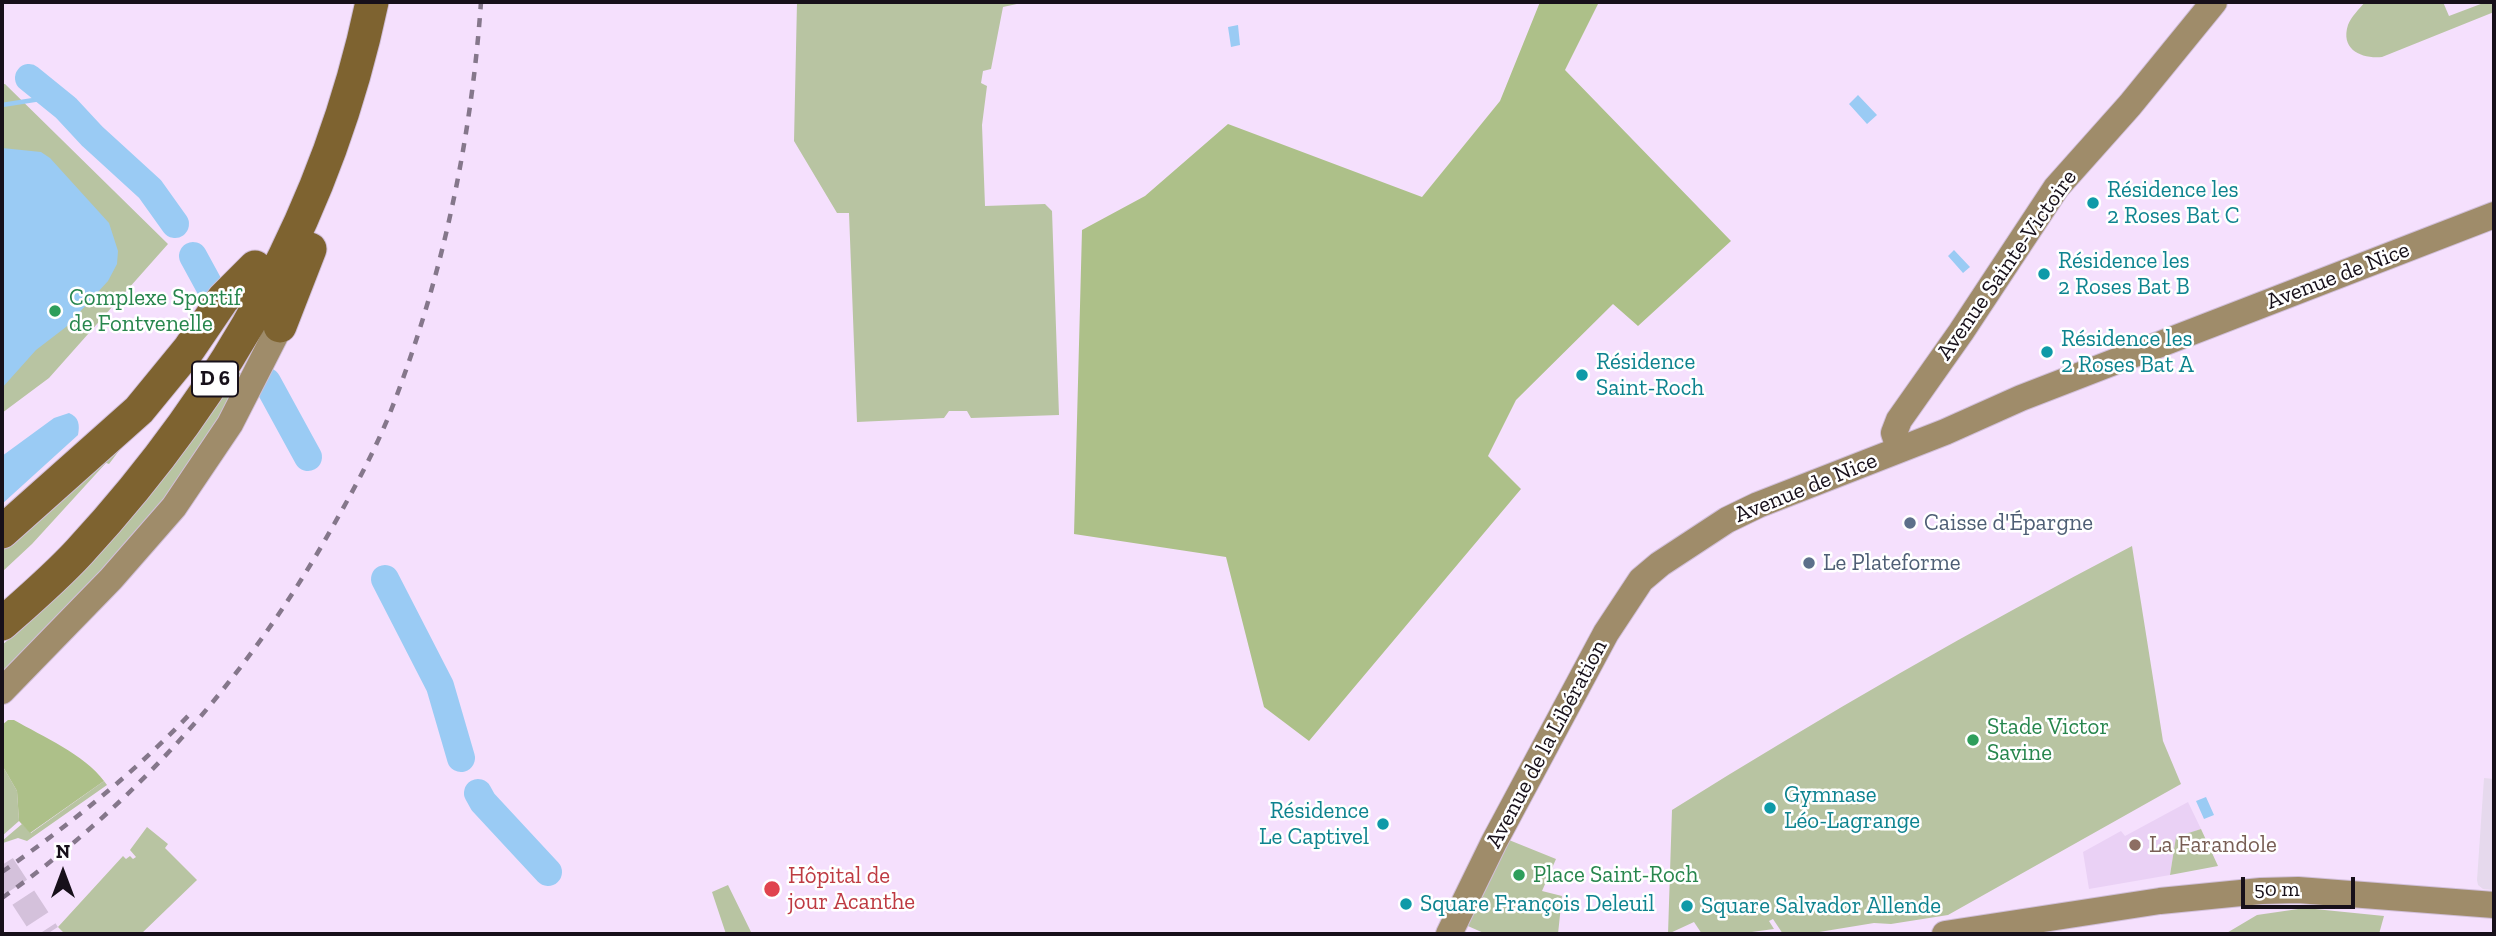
<!DOCTYPE html>
<html>
<head>
<meta charset="utf-8">
<style>
  body { margin:0 }
  #map { position:relative; width:2496px; height:936px; overflow:hidden; background:#f5e0fd; font-family:"Zilla Slab",serif }
  canvas { display:block }
  .frame { position:absolute; inset:0; border:4px solid #17101a; pointer-events:none }
  .north { position:absolute; left:28px; top:838px; width:70px; height:70px; -webkit-text-stroke:5px #fff; paint-order:stroke; rotate:0deg; font-size:19px; font-weight:700; line-height:28px; text-align:center; color:#17101a }
  .north::after { content:''; display:block; margin:auto; width:24px; height:32px; background:#17101a; clip-path:polygon(50% 0,100% 100%,50% 72%,0 100%) }
  .scale { position:absolute; left:2241px; top:877px; width:114px; height:32px; box-sizing:border-box; border:4px solid #17101a; border-top:0; padding-left:9px; font-size:21px; line-height:24px; white-space:nowrap; color:#17101a; -webkit-text-stroke:5px #fff; paint-order:stroke }
</style>
</head>
<body>
<div id="map">
<canvas width="2496" height="936"></canvas>
<div class="frame"></div>
<div class="north">N</div>
<div class="scale">50 m</div>
</div>
<script>
const c = document.querySelector('canvas').getContext('2d');
c.lineJoin = 'round';
function fill(path, color) { c.fillStyle = color; c.fill(path, 'evenodd'); }
function trace(path, color, width, dash) { c.strokeStyle = color; c.lineWidth = width; c.lineCap = dash ? 'butt' : 'round'; c.setLineDash(dash || []); c.stroke(path); }
function drawText(font, color, halo, rows, align = 'center') {
  c.font = font + ' "Zilla Slab",serif'; c.lineWidth = 5; c.setLineDash([]); c.textBaseline = 'middle'; c.strokeStyle = halo; c.fillStyle = color; for (const [text, x, y, turn = 0] of rows) {
    c.save(); c.translate(x, y); c.rotate((+turn || 0) * Math.PI / 180); c.textAlign = isNaN(turn) ? turn : align; if (halo) c.strokeText(text, 0, 0); c.fillText(text, 0, 0); c.restore();
  }
}
fill(new Path2D(`
  M 2484,778 L 2494,779 L 2494,890 L 2483,889 L 2478,885 L 2477,880 Z`), '#e6d9ed');
fill(new Path2D(`
  M 2188,802 L 2201,829 L 2176,838 L 2170,875 L 2089,889 L 2083,852 L 2121,831 L 2125,836 Z`), '#ead1f5');
fill(new Path2D(`
  M 797,2 L 1026,2 L 1003,7 L 991,69 L 983,71 L 981,83 L 987,86 L 982,125 L 985,206 L 1045,204 L 1052,211 L 1059,415 L 971,418 L 967,411 L 949,411 L 944,418 L 857,422 L 849,213 L 837,213 L 794,141 Z
  M 2365,2 L 2443,2 L 2449,16 L 2486,2 L 2494,2 L 2494,12 L 2382,57 C 2362,59 2340,50 2348,25 C 2351,17 2359,9 2365,2 Z
  M 2,84 L 5,84 L 168,244 L 49,378 L 2,413 Z
  M 237,371 L 242,374 C 225,407 210,443 188,473 C 133,547 67,610 2,674 L 2,645 L 30,621 Z
  M 156,402 L 109,464 L 106,463 L 32,544 L 2,572 L 2,541 Z
  M 2132,546 L 2163,741 L 2181,784 L 1948,915 L 1891,924 L 1874,923 L 1807,934 L 1783,934 L 1773,919 L 1769,921 L 1774,929 L 1737,934 L 1702,934 L 1694,922 L 1668,934 L 1672,810 C 1822,716 1975,628 2132,546 Z
  M 2,765 L 17,791 L 19,821 L 2,836 L 2,798 L 4,792 L 2,786 Z
  M 104,781 L 107,785 L 27,841 L 18,838 L 3,843 L 2,841 L 22,824 L 31,833 Z
  M 147,827 L 168,844 L 165,848 L 197,880 L 141,934 L 65,934 L 58,927 L 123,856 L 126,859 L 130,856 L 133,859 L 136,857 L 130,850 Z
  M 2201,829 L 2218,866 L 2170,875 L 2176,837 Z
  M 1509,840 L 1556,859 L 1542,891 L 1562,896 L 1558,934 L 1486,934 L 1461,923 Z
  M 728,885 L 752,934 L 726,934 L 712,892 Z
  M 2305,908 L 2384,916 L 2379,934 L 2225,934 L 2257,915 Z`), '#b8c4a2');
fill(new Path2D(`
  M 1540,2 L 1599,2 L 1565,70 L 1731,241 L 1638,326 L 1613,304 L 1516,400 L 1488,456 L 1521,489 L 1309,741 L 1264,707 L 1226,557 L 1074,534 L 1082,230 L 1145,196 L 1228,124 L 1422,197 L 1500,101 Z
  M 8,720 L 14,720 C 42,736 85,755 104,781 L 30,833 L 19,821 L 17,791 L 2,765 L 2,725 Z`), '#adc089');
fill(new Path2D(`
  M 1238,25 L 1240,45 L 1231,47 L 1228,27 Z
  M 1858,95 L 1877,115 L 1867,124 L 1849,104 Z
  M 2,148 L 41,152 L 50,158 L 109,223 L 118,251 L 117,264 L 108,281 L 66,327 L 36,350 L 2,388 Z
  M 1954,250 L 1970,267 L 1963,273 L 1948,256 Z
  M 69,413 C 79,417 80,425 78,435 L 2,504 L 2,456 L 54,418 Z
  M 2206,797 L 2214,815 L 2204,819 L 2196,801 Z`), '#9acbf4');
trace(new Path2D(`
  M 2,105 L 53,97`), '#9acbf4', 4.5);
trace(new Path2D(`
  M 29,78 L 66,108 L 92,136 L 150,189 L 175,224
  M 193,256 L 211,289
  M 267,382 L 308,457
  M 385,579 L 440,686 L 461,758
  M 478,793 L 483,802 L 548,872`), '#9acbf4', 28);
trace(new Path2D(`
  M 2,865 L 47,934`), '#d4c1db', 26, [26, 13]);
const secondary = new Path2D(`
  M 1896,439 L 1894,433 L 1899,420 L 1961,332 L 2056,188 L 2130,105 L 2214,2
  M 2,691 L 111,579 L 174,507 L 230,424 L 280,326
  M 1449,934 L 1494,842 L 1606,633 L 1641,580 L 1660,564 L 1692,543 L 1727,520 L 1758,505 L 1945,432 L 2021,398 L 2494,215
  M 1945,934 L 2160,901 L 2261,891 L 2298,890 L 2494,905`);
const highway = new Path2D(`
  M 280,326 L 310,249
  M 2,532 L 139,410 L 189,349 L 223,299 L 255,267
  M 2,624 C 28,601 56,577 79,552 C 224,395 328,212 372,2`);
trace(secondary, '#d1bfd9', 28);
trace(highway, '#d1bfd9', 35);
trace(secondary, '#9f8c6a', 26);
trace(highway, '#7e6330', 33);
trace(new Path2D(`
  M 2,872 C 69,825 132,775 189,715
  M 2,898 C 139,801 251,673 333,526 C 353,491 372,456 388,418 C 441,285 471,144 481,2`), '#85778b', 4.5, [9, 9]);
for (const [x, y, r, color] of [
  [2093,203,7,"#0f9aa8"],
  [2044,274,7,"#0f9aa8"],
  [55,311,7,"#2e9e5b"],
  [2047,352,7,"#0f9aa8"],
  [1582,375,7,"#0f9aa8"],
  [1910,523,7,"#5c6f8a"],
  [1809,563,7,"#5c6f8a"],
  [1973,740,7,"#2e9e5b"],
  [1770,808,7,"#0f9aa8"],
  [1383,824,7,"#0f9aa8"],
  [2135,845,7,"#8d6e63"],
  [1519,875,7,"#2e9e5b"],
  [772,889,9,"#e0444e"],
  [1406,904,7,"#0f9aa8"],
  [1687,906,7,"#0f9aa8"]
]) { const dot = new Path2D(); dot.arc(x, y, r, 0, 2 * Math.PI); c.fillStyle = color; c.fill(dot); trace(dot, '#fff', 2.5); }
for (const [x, y, w] of [
  [215,379,46]
]) { const box = new Path2D(); box.roundRect(x - w / 2, y - 17.5, w, 35, 5); c.fillStyle = '#fff'; c.fill(box); trace(box, '#17101a', 2); }
drawText('bold 21px', '#17101a', null, [
  ["D 6",215,379]
]);
drawText('23px', '#0d838f', '#fff', [
  ["Résidence les",2107,190],
  ["2 Roses Bat C",2107,216],
  ["Résidence les",2058,261],
  ["2 Roses Bat B",2058,287],
  ["Résidence les",2061,339],
  ["2 Roses Bat A",2061,365],
  ["Résidence",1596,362],
  ["Saint-Roch",1596,388],
  ["Gymnase",1784,795],
  ["Léo-Lagrange",1784,821],
  ["Résidence",1369,811,"right"],
  ["Le Captivel",1369,837,"right"],
  ["Square François Deleuil",1420,904],
  ["Square Salvador Allende",1701,906]
], 'left');
drawText('23px', '#17101a', '#fff', [
  ["Avenue Sainte-Victoire",2007,265,-55],
  ["Avenue de Nice",2338,276,-21],
  ["Avenue de Nice",1806,488,-22],
  ["Avenue de la Libération",1547,744,-62]
]);
drawText('23px', '#27864d', '#fff', [
  ["Complexe Sportif",69,298],
  ["de Fontvenelle",69,324],
  ["Stade Victor",1987,727],
  ["Savine",1987,753],
  ["Place Saint-Roch",1533,875]
], 'left');
drawText('23px', '#4e5e75', '#fff', [
  ["Caisse d'Épargne",1924,523],
  ["Le Plateforme",1823,563]
], 'left');
drawText('23px', '#785e54', '#fff', [
  ["La Farandole",2149,845]
], 'left');
drawText('23px', '#be3a42', '#fff', [
  ["Hôpital de",788,876],
  ["jour Acanthe",788,902]
], 'left');
</script>
</body>
</html>
